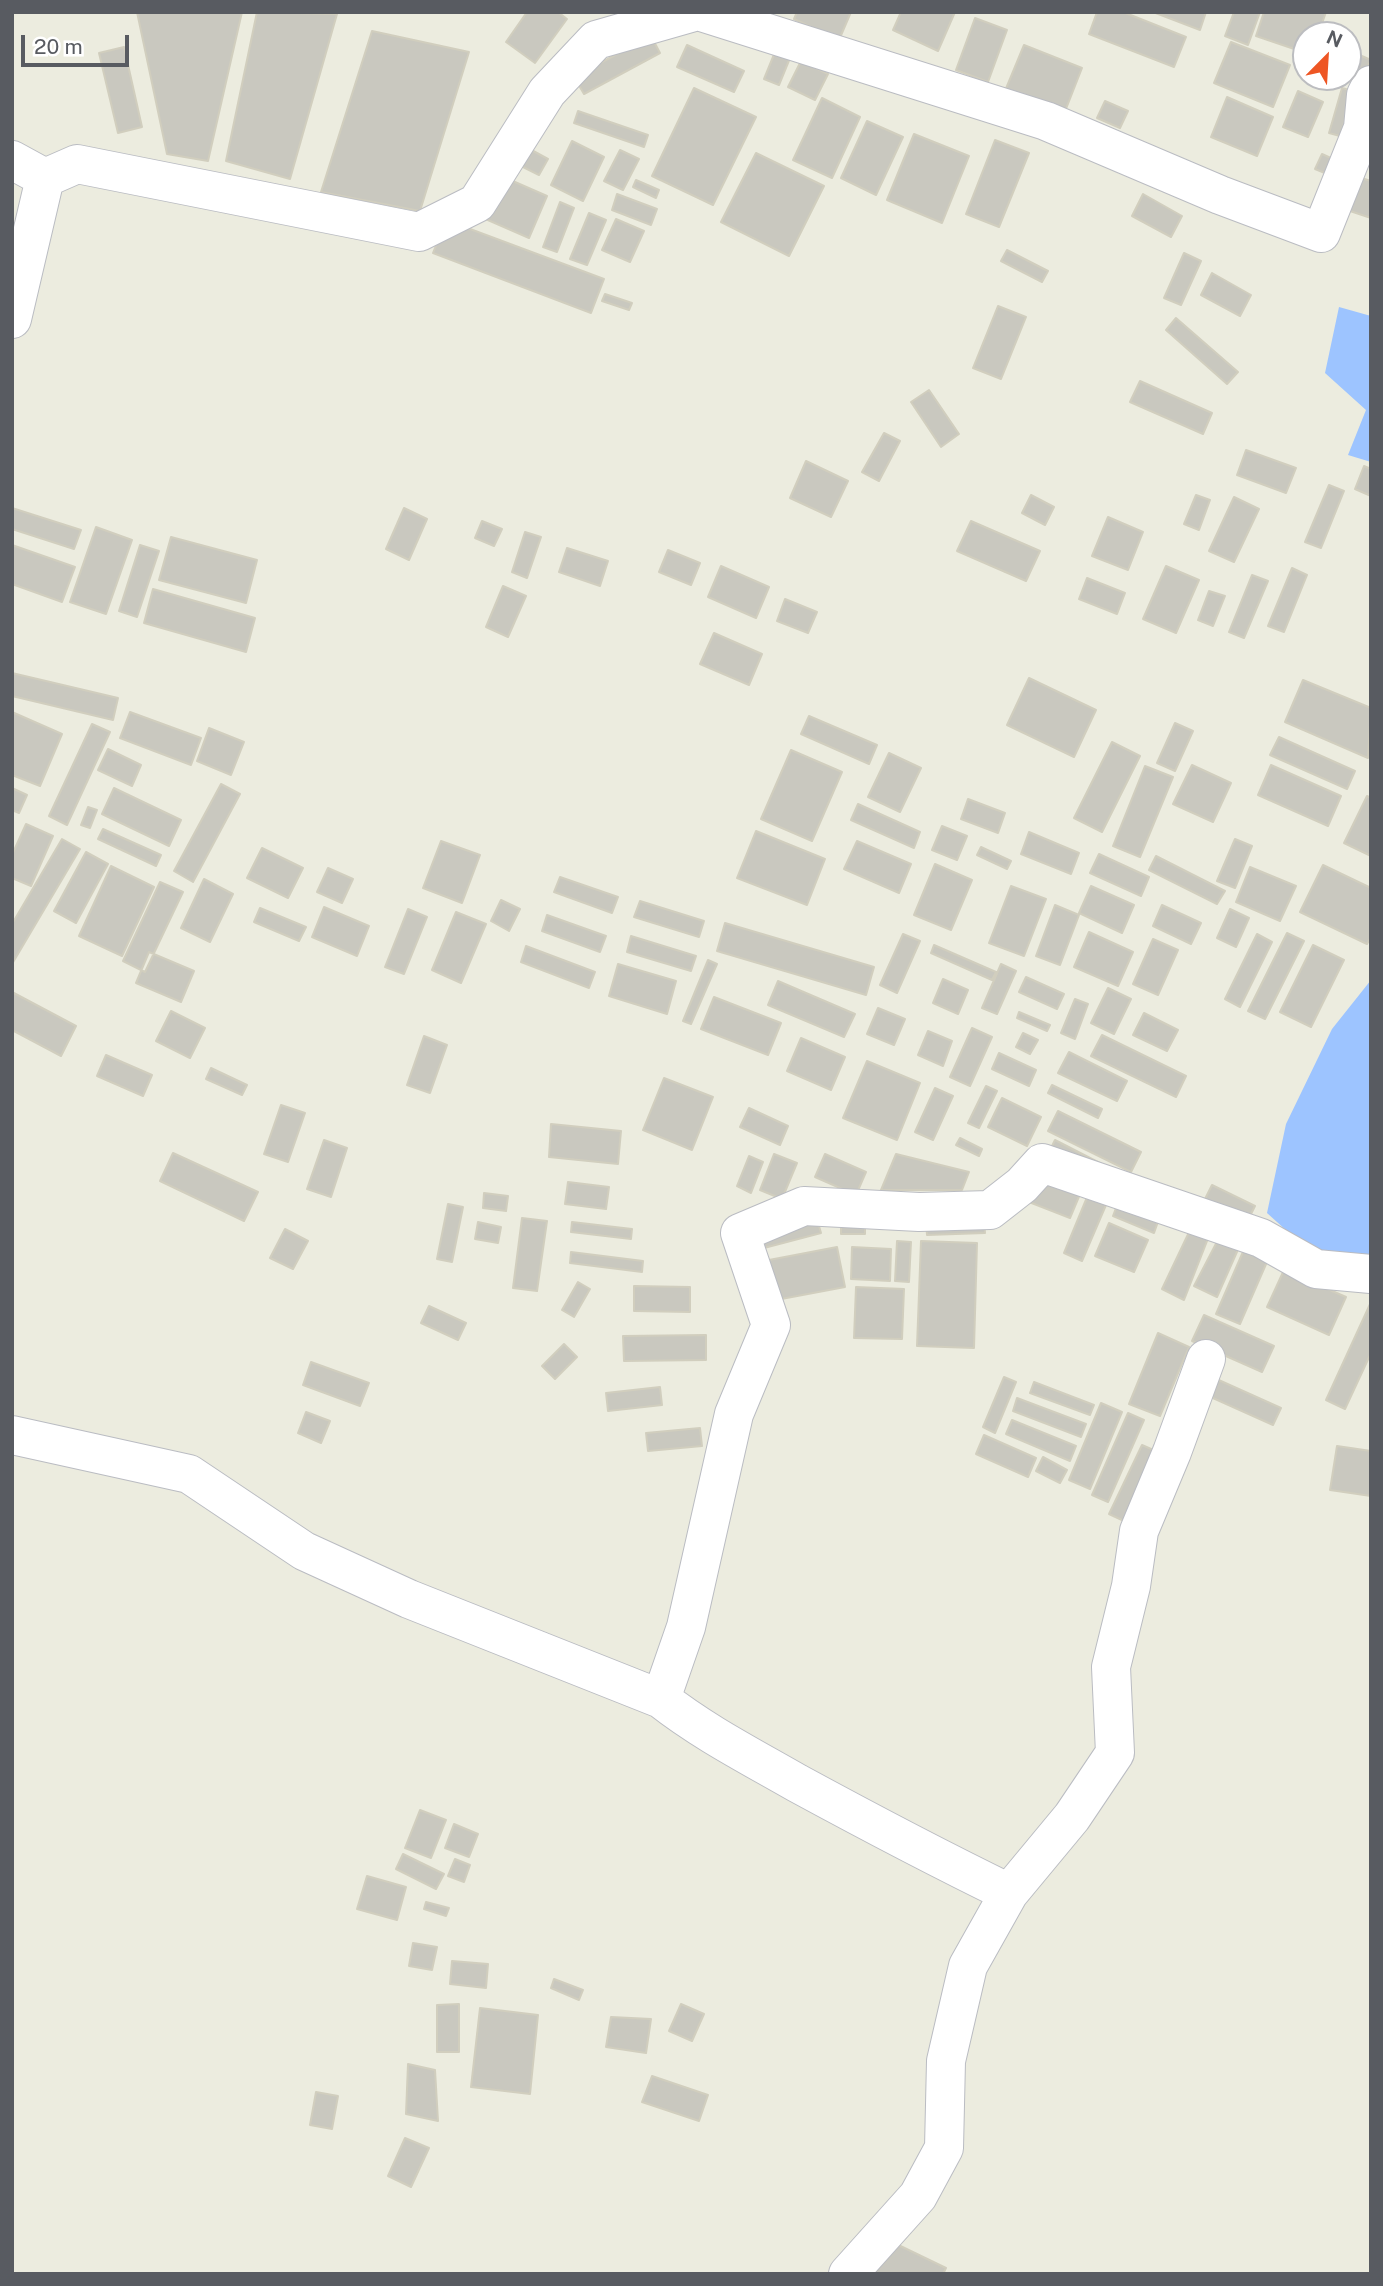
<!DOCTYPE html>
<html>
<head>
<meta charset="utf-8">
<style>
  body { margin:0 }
  #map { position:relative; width:1383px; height:2286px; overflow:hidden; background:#ececdf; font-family:"Public Sans",sans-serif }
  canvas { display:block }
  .frame { position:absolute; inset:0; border:14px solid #585b61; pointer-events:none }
  .north { position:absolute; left:1292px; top:21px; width:70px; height:70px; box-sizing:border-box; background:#fff; border:2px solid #bcbdc0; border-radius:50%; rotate:24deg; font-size:19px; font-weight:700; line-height:28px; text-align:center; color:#585b61 }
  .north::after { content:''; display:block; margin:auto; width:24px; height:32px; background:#ee5624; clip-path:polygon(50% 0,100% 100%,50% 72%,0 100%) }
  .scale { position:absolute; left:21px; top:35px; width:108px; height:32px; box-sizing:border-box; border:4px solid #585b61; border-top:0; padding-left:9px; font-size:21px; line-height:24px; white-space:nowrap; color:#585b61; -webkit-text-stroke:5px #fff; paint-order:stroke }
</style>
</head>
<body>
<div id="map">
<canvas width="1383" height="2286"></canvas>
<div class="frame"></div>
<div class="north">N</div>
<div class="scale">20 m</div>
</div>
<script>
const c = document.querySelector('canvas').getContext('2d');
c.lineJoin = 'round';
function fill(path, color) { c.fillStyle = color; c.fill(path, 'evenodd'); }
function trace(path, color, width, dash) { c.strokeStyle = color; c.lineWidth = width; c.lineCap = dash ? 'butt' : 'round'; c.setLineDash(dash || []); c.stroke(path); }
fill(new Path2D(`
  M 1339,307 L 1371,316 L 1371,462 L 1348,455 L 1366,410 L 1325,373 Z
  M 1371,980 L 1371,1256 L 1318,1259 L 1267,1213 L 1286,1124 L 1332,1029 Z`), '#9dc4ff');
const building = new Path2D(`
  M 137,12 L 242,12 L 208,161 L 167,154 Z
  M 257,12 L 337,14 L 290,179 L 226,161 Z
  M 527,12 L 558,12 L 567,19 L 535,63 L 506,42 Z
  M 797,12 L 851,12 L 839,40 L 794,19 Z
  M 901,12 L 955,12 L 938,51 L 893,30 Z
  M 1097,12 L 1123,12 L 1186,37 L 1174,67 L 1089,34 Z
  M 1153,12 L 1206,12 L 1200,30 Z
  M 1234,12 L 1260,12 L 1248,45 L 1225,36 Z
  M 1264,12 L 1326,12 L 1318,35 L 1306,35 L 1306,53 L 1256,36 Z
  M 975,18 L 1007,30 L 988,82 L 956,70 Z
  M 372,31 L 469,52 L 420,211 L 321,192 Z
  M 651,36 L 660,53 L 584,94 L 574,77 Z
  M 1231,42 L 1290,65 L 1273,107 L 1214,83 Z
  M 687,45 L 744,71 L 734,92 L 677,67 Z
  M 1024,45 L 1082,68 L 1064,114 L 1005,91 Z
  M 124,47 L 142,127 L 118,133 L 99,53 Z
  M 1348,50 L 1371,60 L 1365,72 L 1348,64 Z
  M 775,52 L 790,58 L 779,85 L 764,79 Z
  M 801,61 L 828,74 L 815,100 L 788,87 Z
  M 694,88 L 756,117 L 713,205 L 652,176 Z
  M 1342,88 L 1353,91 L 1340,136 L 1329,133 Z
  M 1298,91 L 1323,102 L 1308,137 L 1283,127 Z
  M 1227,97 L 1273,117 L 1257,156 L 1211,137 Z
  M 822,98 L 860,117 L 832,178 L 793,160 Z
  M 1105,101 L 1128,111 L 1120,128 L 1097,118 Z
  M 578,111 L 648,135 L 644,147 L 574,123 Z
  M 867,121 L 903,137 L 876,195 L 841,178 Z
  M 914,134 L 969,156 L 942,223 L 887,200 Z
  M 995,140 L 1029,153 L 999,227 L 966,214 Z
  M 572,141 L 604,157 L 583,201 L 551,185 Z
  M 526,147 L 548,159 L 539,175 L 517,164 Z
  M 620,150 L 639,159 L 623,190 L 604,181 Z
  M 756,153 L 824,186 L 789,256 L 721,222 Z
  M 1322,154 L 1344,164 L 1337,178 L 1315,169 Z
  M 499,175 L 547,196 L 529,238 L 481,217 Z
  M 1358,177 L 1371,181 L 1371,218 L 1347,210 Z
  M 636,180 L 659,190 L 656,198 L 633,187 Z
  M 617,194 L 657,209 L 651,225 L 612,210 Z
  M 1143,194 L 1182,216 L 1171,237 L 1132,216 Z
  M 560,202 L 574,208 L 557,252 L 543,247 Z
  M 589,213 L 606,220 L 587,265 L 570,259 Z
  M 616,219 L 644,231 L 630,262 L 602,250 Z
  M 446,220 L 604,279 L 591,313 L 433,253 Z
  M 1007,250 L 1048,271 L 1042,282 L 1001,261 Z
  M 1184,253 L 1201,261 L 1181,305 L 1164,298 Z
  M 1212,273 L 1251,295 L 1240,316 L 1201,295 Z
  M 605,294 L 632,303 L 629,310 L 602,301 Z
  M 998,306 L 1026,317 L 1001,379 L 973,368 Z
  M 1176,318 L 1238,372 L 1227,384 L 1166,330 Z
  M 1140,381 L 1212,413 L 1203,434 L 1130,402 Z
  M 929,390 L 959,434 L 941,447 L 911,402 Z
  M 884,433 L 900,441 L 879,481 L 862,472 Z
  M 1246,450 L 1296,468 L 1286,493 L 1237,475 Z
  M 806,461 L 848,481 L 831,517 L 790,498 Z
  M 1364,466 L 1371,469 L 1371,496 L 1355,489 Z
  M 1329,485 L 1344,491 L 1321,548 L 1305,542 Z
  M 1031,495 L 1054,507 L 1045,525 L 1022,513 Z
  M 1196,495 L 1210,500 L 1199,530 L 1184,524 Z
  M 1234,497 L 1259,509 L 1234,562 L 1209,551 Z
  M 12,508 L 81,530 L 74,549 L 12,529 Z
  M 404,508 L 427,519 L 409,560 L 386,549 Z
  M 1108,517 L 1143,532 L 1128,570 L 1092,556 Z
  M 482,521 L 502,529 L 494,546 L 475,538 Z
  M 971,521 L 1040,551 L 1026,581 L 957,551 Z
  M 96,527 L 132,540 L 106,614 L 70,602 Z
  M 525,532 L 541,537 L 527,578 L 512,572 Z
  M 171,537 L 257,560 L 246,603 L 159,580 Z
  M 12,545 L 75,567 L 62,602 L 12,584 Z
  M 140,545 L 159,551 L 137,617 L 119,611 Z
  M 567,548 L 608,561 L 600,586 L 559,572 Z
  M 668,550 L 700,563 L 691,585 L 659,572 Z
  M 721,566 L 769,587 L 756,618 L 708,597 Z
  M 1166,566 L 1199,580 L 1176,633 L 1143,619 Z
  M 1292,568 L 1307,575 L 1284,632 L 1268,626 Z
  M 1252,575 L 1268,581 L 1244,638 L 1229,632 Z
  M 1087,578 L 1125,593 L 1117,614 L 1079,599 Z
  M 503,586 L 526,596 L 508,637 L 486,627 Z
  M 153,589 L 255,618 L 246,652 L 144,623 Z
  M 1209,591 L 1225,596 L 1213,626 L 1198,620 Z
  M 785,599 L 817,612 L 808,633 L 777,621 Z
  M 714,633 L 762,654 L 749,685 L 700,664 Z
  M 12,673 L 118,698 L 113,720 L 12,696 Z
  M 1029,678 L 1096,710 L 1074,757 L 1007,725 Z
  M 1303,680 L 1371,708 L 1368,758 L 1285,722 Z
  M 12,712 L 62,734 L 40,786 L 12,775 Z
  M 130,712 L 201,738 L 191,765 L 120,738 Z
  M 809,716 L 877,745 L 869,764 L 801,734 Z
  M 1175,723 L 1193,731 L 1175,771 L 1157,763 Z
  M 92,724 L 110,732 L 67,825 L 49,816 Z
  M 209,728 L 244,742 L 231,775 L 197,761 Z
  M 1279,737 L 1355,771 L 1347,789 L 1270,755 Z
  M 1112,742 L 1140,756 L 1102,832 L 1074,818 Z
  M 108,749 L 141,765 L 132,786 L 98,770 Z
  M 791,750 L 842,772 L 812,841 L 761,819 Z
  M 889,753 L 921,768 L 900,812 L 868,797 Z
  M 1192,765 L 1231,783 L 1213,822 L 1173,804 Z
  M 1271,765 L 1341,796 L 1328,826 L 1258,795 Z
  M 1145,766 L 1173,777 L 1140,857 L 1113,846 Z
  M 221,784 L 240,794 L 193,882 L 174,871 Z
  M 12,788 L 27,795 L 19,813 L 12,810 Z
  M 114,788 L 181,820 L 169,846 L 102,814 Z
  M 1367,796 L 1371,798 L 1371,856 L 1344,843 Z
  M 968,799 L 1005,813 L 998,833 L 961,819 Z
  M 858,804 L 920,832 L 914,848 L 851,820 Z
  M 88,807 L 97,810 L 90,828 L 81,825 Z
  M 26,824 L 53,836 L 31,886 L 12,878 L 12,855 Z
  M 942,826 L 967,836 L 957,860 L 932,850 Z
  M 103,829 L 161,855 L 156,866 L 98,839 Z
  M 756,831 L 825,859 L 807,905 L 737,878 Z
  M 1029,832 L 1079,853 L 1071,874 L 1021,854 Z
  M 62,839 L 80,849 L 12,964 L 12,924 Z
  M 1235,839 L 1252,846 L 1235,888 L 1217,881 Z
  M 441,841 L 480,855 L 462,903 L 423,888 Z
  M 857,841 L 911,864 L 899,893 L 844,869 Z
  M 981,847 L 1011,861 L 1007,869 L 977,855 Z
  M 262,848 L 303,868 L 288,898 L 247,878 Z
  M 86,852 L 108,864 L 76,923 L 54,911 Z
  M 1099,854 L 1149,877 L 1141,896 L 1090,873 Z
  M 1156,856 L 1225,891 L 1217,904 L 1149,870 Z
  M 935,864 L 972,880 L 951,930 L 914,915 Z
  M 1323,865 L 1371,888 L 1371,937 L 1367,944 L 1300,912 Z
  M 111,866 L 154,887 L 122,956 L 79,936 Z
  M 1250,867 L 1296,886 L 1280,921 L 1236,902 Z
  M 328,868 L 353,879 L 342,903 L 317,892 Z
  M 560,877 L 618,897 L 612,913 L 554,892 Z
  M 204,879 L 233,894 L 210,942 L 181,928 Z
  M 160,882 L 183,892 L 145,972 L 123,961 Z
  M 1011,886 L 1046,899 L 1024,956 L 989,943 Z
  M 1091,886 L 1134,905 L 1122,933 L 1079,913 Z
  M 501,900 L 520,909 L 509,931 L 491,921 Z
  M 640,901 L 704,921 L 699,937 L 634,917 Z
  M 1055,905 L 1079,915 L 1060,965 L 1036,956 Z
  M 1162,905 L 1201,923 L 1191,944 L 1153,926 Z
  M 324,907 L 369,926 L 357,956 L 312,937 Z
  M 260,908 L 306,927 L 299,941 L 254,922 Z
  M 408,909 L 427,917 L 404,974 L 385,967 Z
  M 1230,909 L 1249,918 L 1236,947 L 1217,938 Z
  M 456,912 L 486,924 L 461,983 L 432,970 Z
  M 547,915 L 606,936 L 600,952 L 542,931 Z
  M 725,923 L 874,967 L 866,995 L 717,951 Z
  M 1089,932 L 1133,952 L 1118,986 L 1074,967 Z
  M 1287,933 L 1304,941 L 1265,1019 L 1248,1011 Z
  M 903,934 L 920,941 L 897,993 L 880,985 Z
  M 1257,934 L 1272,942 L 1240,1007 L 1225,999 Z
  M 631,936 L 696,956 L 691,971 L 627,952 Z
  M 1153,939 L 1178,950 L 1158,995 L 1133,984 Z
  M 934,945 L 996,972 L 992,980 L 931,953 Z
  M 1313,945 L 1344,960 L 1311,1027 L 1280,1012 Z
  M 526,946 L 595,972 L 589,988 L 521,962 Z
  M 149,952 L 194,971 L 181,1002 L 136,983 Z
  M 708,960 L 717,964 L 691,1024 L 683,1021 Z
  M 618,964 L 676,981 L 667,1014 L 609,996 Z
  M 1001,964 L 1016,971 L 997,1014 L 982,1008 Z
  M 1026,977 L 1064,994 L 1057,1009 L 1019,992 Z
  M 943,979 L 968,990 L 958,1014 L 933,1003 Z
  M 778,981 L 855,1014 L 844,1037 L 768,1005 Z
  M 1108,988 L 1131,999 L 1114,1034 L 1091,1023 Z
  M 12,992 L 76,1026 L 61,1056 L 12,1030 Z
  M 714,997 L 781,1023 L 768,1055 L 701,1029 Z
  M 1075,999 L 1088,1004 L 1075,1039 L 1061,1033 Z
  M 878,1008 L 905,1019 L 894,1045 L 867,1034 Z
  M 171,1011 L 205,1028 L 190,1058 L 156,1041 Z
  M 1019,1012 L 1050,1025 L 1047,1031 L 1017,1018 Z
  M 1144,1013 L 1178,1030 L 1167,1051 L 1133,1035 Z
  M 972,1028 L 992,1037 L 970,1086 L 950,1077 Z
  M 928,1031 L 952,1041 L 943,1066 L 918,1055 Z
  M 1023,1033 L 1038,1040 L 1030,1054 L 1016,1047 Z
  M 1102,1035 L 1186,1076 L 1176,1097 L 1091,1056 Z
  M 424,1036 L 447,1045 L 430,1093 L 407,1085 Z
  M 801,1038 L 845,1057 L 831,1090 L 787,1071 Z
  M 1069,1052 L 1127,1081 L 1117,1101 L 1058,1073 Z
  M 999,1053 L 1036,1070 L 1029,1086 L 992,1069 Z
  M 106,1055 L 152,1075 L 143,1096 L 97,1076 Z
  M 867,1061 L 920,1083 L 897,1140 L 843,1118 Z
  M 211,1068 L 247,1085 L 242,1095 L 206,1079 Z
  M 664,1078 L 713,1097 L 692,1150 L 643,1130 Z
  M 1052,1085 L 1102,1109 L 1098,1118 L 1048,1093 Z
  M 986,1086 L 997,1091 L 979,1128 L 968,1123 Z
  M 935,1088 L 953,1096 L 933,1140 L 915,1132 Z
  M 1002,1098 L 1041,1117 L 1027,1146 L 988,1127 Z
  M 281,1105 L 305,1113 L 288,1162 L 264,1154 Z
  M 749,1108 L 788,1126 L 780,1145 L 740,1127 Z
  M 1058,1111 L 1141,1152 L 1131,1172 L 1048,1131 Z
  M 551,1124 L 621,1131 L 618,1164 L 549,1157 Z
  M 960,1138 L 982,1149 L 979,1156 L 956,1145 Z
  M 324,1140 L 347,1148 L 331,1197 L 307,1189 Z
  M 1055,1140 L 1131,1179 L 1051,1148 Z
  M 173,1153 L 258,1192 L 244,1221 L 160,1181 Z
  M 774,1154 L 797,1163 L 782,1199 L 760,1190 Z
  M 825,1154 L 866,1172 L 856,1195 L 815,1177 Z
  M 896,1154 L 969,1172 L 962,1190 L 881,1190 Z
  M 749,1156 L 763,1162 L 751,1193 L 737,1186 Z
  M 1041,1171 L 1083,1187 L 1070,1218 L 1029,1202 Z
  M 568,1182 L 609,1187 L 606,1209 L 565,1204 Z
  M 1212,1185 L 1255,1206 L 1246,1224 L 1203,1203 Z
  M 1090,1190 L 1109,1198 L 1082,1261 L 1064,1253 Z
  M 484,1193 L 508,1196 L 506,1211 L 483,1208 Z
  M 1119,1200 L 1160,1216 L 1154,1233 L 1113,1216 Z
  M 448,1204 L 463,1207 L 452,1262 L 437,1259 Z
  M 841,1214 L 865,1214 L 865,1234 L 841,1234 Z
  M 522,1218 L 547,1221 L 537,1291 L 513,1288 Z
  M 817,1219 L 821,1233 L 764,1248 L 760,1234 Z
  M 984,1219 L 985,1233 L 927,1235 L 926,1221 Z
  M 478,1222 L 501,1227 L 498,1243 L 475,1239 Z
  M 572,1222 L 632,1229 L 631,1239 L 571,1232 Z
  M 1109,1223 L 1148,1240 L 1134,1272 L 1095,1256 Z
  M 1191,1228 L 1209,1236 L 1184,1300 L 1162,1289 Z
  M 285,1229 L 308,1241 L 293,1269 L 270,1258 Z
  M 1221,1234 L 1240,1245 L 1217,1297 L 1194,1286 Z
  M 1249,1238 L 1273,1248 L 1240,1324 L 1216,1314 Z
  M 897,1241 L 911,1242 L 909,1282 L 895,1281 Z
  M 921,1241 L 977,1243 L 974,1348 L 917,1346 Z
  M 837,1247 L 845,1287 L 776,1300 L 769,1260 Z
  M 852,1247 L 891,1249 L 890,1281 L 851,1279 Z
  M 571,1252 L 643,1261 L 642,1272 L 570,1263 Z
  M 1284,1270 L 1346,1297 L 1329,1335 L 1267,1307 Z
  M 578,1282 L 590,1289 L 574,1317 L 562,1310 Z
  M 634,1286 L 690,1287 L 690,1312 L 634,1311 Z
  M 856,1287 L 904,1289 L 902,1339 L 854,1338 Z
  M 1371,1302 L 1371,1353 L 1345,1409 L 1326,1400 Z
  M 429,1306 L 466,1323 L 458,1340 L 421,1323 Z
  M 1204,1315 L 1274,1346 L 1262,1372 L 1192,1341 Z
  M 1158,1333 L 1189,1347 L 1160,1416 L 1129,1404 Z
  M 706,1335 L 706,1360 L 624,1361 L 623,1336 Z
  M 564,1344 L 577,1357 L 555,1379 L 542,1366 Z
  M 311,1362 L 369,1383 L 360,1406 L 303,1385 Z
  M 1004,1377 L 1016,1382 L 995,1433 L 983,1427 Z
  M 1212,1377 L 1281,1408 L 1273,1425 L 1204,1394 Z
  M 1034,1382 L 1094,1405 L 1090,1415 L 1030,1393 Z
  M 660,1387 L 662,1405 L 608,1411 L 606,1393 Z
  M 1017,1398 L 1086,1424 L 1081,1437 L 1013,1411 Z
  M 1101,1403 L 1122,1412 L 1090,1489 L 1069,1480 Z
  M 306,1412 L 330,1421 L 321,1443 L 298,1433 Z
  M 1128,1413 L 1144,1420 L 1108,1502 L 1092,1495 Z
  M 1012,1420 L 1076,1446 L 1070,1461 L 1006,1434 Z
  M 700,1428 L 702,1446 L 648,1451 L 646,1433 Z
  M 984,1435 L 1036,1458 L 1028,1477 L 976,1454 Z
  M 1142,1445 L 1158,1452 L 1124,1521 L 1109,1514 Z
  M 1337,1446 L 1371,1451 L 1371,1496 L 1330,1490 Z
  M 1043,1457 L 1067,1470 L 1060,1483 L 1036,1471 Z
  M 420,1810 L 446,1820 L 431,1858 L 405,1848 Z
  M 454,1824 L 478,1834 L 469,1857 L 445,1848 Z
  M 403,1854 L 444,1874 L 436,1889 L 396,1869 Z
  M 455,1859 L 470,1865 L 464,1882 L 448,1876 Z
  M 367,1876 L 406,1887 L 397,1920 L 357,1909 Z
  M 426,1902 L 449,1908 L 446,1916 L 424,1909 Z
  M 413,1943 L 437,1947 L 432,1970 L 409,1966 Z
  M 452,1961 L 488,1964 L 486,1988 L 450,1984 Z
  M 554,1979 L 583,1990 L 579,2000 L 551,1988 Z
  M 459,2004 L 459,2052 L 437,2052 L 437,2005 Z
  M 681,2004 L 704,2014 L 692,2041 L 669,2031 Z
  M 480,2008 L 538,2015 L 530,2094 L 471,2087 Z
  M 611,2017 L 651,2019 L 646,2053 L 606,2047 Z
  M 408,2064 L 435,2070 L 438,2121 L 406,2114 Z
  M 652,2076 L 708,2095 L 699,2121 L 642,2102 Z
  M 316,2092 L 338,2096 L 332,2129 L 310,2125 Z
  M 405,2138 L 429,2148 L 411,2187 L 388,2176 Z
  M 888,2240 L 946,2268 L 943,2274 L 871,2274 Z`);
fill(building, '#c9c8bf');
trace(building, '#d1cebe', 2);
const minor = new Path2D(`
  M 701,12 L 1046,121 L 1220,195 L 1321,233 L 1363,128 L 1366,95 L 1371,85
  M 12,160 L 45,178 L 77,164 L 419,232 L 477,203 L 547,92 L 596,40 L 694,12
  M 12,319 L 45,178
  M 12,1435 L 189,1474 L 304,1551 L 409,1599 L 661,1699
  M 1009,1893 C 937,1858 867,1821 797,1783 C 750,1756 703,1732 661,1699 L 686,1627 L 734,1414 L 771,1325 L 740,1233 L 804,1206 L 919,1212 L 990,1210 L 1022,1185 L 1042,1163 L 1261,1238 L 1316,1269 L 1371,1274
  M 848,2274 L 918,2196 L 944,2148 L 946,2061 L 968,1966 L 1009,1893 L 1072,1817 L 1115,1753 L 1111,1667 L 1131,1586 L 1139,1531 L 1172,1452 L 1206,1359`);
trace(minor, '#babcc2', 40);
trace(minor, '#fff', 38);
</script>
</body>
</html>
